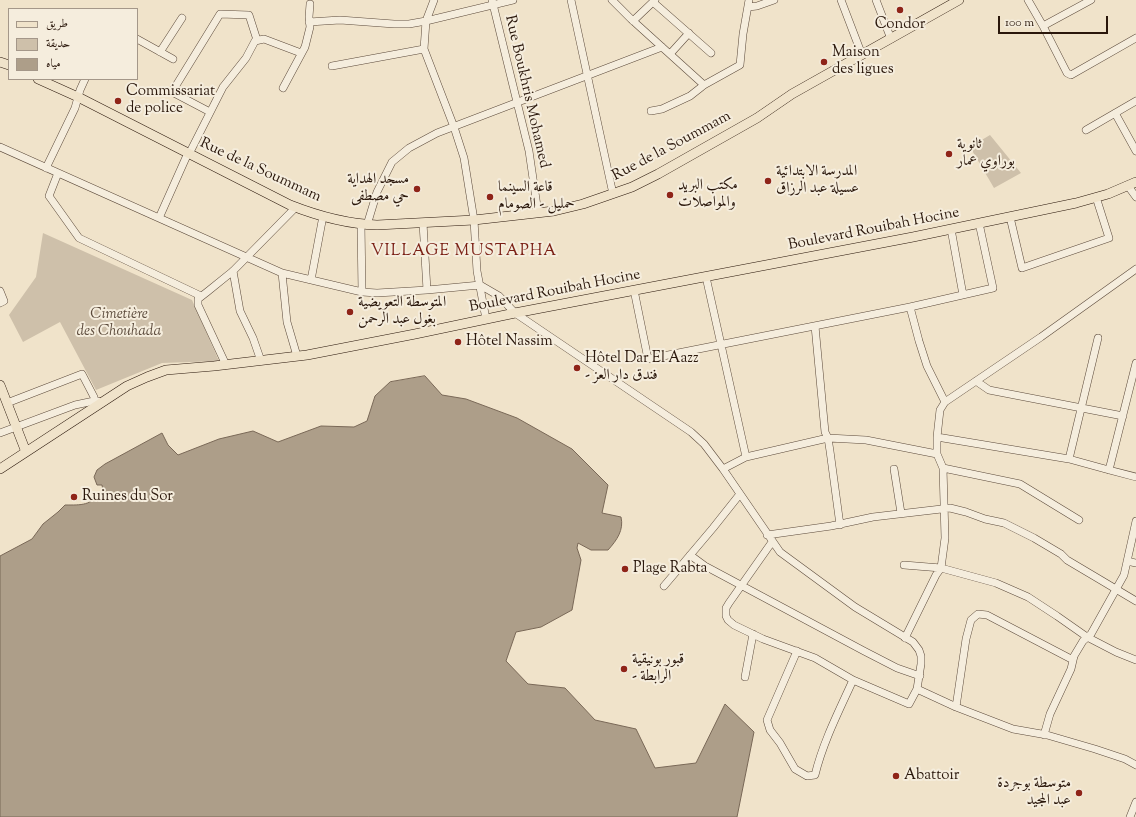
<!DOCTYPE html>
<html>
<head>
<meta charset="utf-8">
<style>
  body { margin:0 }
  #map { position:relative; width:1136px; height:817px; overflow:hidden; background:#f0e3ca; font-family:"Sorts Mill Goudy",Amiri,serif }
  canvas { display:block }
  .legend { position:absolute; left:8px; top:8px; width:130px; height:72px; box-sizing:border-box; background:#f5eddd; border:1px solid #a49789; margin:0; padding:5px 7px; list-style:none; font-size:12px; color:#2a170b }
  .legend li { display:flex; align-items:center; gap:8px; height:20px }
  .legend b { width:20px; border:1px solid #a49789 }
  .scale { position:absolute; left:998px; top:16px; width:110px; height:18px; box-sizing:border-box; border:2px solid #2a170b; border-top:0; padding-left:5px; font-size:12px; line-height:14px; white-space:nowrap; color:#2a170b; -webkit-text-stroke:3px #f5eddd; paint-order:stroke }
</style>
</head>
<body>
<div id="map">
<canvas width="1136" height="817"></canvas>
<ul class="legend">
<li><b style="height:5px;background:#f0e3ca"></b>طريق</li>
<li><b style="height:11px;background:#cec0aa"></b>حديقة</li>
<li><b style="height:11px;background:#ad9e89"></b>مياه</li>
</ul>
<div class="scale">100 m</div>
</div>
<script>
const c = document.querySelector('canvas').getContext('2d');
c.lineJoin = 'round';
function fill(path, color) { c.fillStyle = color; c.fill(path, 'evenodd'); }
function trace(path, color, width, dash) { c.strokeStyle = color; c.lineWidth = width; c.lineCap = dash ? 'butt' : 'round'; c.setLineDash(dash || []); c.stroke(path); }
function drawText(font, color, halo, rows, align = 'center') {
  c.font = font + ' "Sorts Mill Goudy",Amiri,serif'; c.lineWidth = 4; c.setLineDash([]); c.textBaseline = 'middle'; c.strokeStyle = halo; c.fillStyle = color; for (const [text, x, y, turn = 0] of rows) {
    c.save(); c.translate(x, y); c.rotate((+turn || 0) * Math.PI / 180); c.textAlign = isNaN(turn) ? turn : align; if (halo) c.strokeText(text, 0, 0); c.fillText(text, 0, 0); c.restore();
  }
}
fill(new Path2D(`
  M 990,135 L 1021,173 L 994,188 L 970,147 Z
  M 43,233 L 192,300 L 219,361 L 162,363 L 96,390 L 60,322 L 23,342 L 9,315 L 36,277 Z`), '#cec0aa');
const water = new Path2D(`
  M 425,376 L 442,395 L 466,399 L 517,418 L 572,449 L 608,485 L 602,513 L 621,517 C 624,530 617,540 608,550 L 591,550 L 578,543 L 577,548 L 581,560 L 572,610 L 541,627 L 516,632 L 506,661 L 528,684 L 565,688 L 595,720 L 636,729 L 655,768 L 696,763 L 725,704 L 754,732 L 737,817 L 0,817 L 0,556 L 32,539 L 43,524 L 58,512 L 65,505 C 82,505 90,506 103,491 L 102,485 L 97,485 L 94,477 L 97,470 L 105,464 L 162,433 L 168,445 L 178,455 L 219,439 L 253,431 L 278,442 L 321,426 L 354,427 L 367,421 L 375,396 L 390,382 Z`);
fill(water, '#ad9e89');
trace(water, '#796857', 1);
const minor = new Path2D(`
  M 434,0 L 426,21 L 424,49 L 454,127 L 464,158 L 474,220 L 477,271 L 486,319
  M 492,0 L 529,151 L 538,213
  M 571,0 L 613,194
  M 612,0 L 631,19 L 704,85
  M 841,0 L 862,55
  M 876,0 L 891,39
  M 1028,0 L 1043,26 L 1067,73 L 1071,75 L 1136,38
  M 653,2 L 711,53
  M 748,7 L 757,6 L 774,0
  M 633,21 L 655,0
  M 309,22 L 340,20 L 394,24 L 409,24 L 426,21 L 513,0
  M 1043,26 L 1091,0
  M 137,39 L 173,59
  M 160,52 L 182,18
  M 670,54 L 689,33
  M 332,66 L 424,49
  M 283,88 L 305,47 L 310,27 L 309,17 L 310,4
  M 651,111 L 662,109 L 690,96 L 704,85 L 740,65 L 743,34 L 749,0
  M 210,112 L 172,92 L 220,14 L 249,15 L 257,40
  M 1115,113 L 1136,151
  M 1086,130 L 1136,101
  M 0,147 L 282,273 L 362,292 L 377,293 L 427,290 L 480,285
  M 189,154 L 223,87 L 246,58 L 255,41 L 264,39 L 301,53
  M 46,168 L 75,108 L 80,90 L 85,79
  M 58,173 L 49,196 L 79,238 L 201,296
  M 1128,186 L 1136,197
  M 1010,217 L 1022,268 L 1109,238 L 1096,197
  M 159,218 L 188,153
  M 423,223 L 427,290
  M 361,224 L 362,292
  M 367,225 L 377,192 L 392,162 L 409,148 L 437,133 L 662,47
  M 951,229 L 963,295
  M 233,271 L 240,311 L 253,338 L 261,361
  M 282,273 L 287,322 L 297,356
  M 706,277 L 746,457
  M 311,280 L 323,216
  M 480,285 L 499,296 L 515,313 L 691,432 L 704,444 L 723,469 L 780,552 L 855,607 L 913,642 L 919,650 L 921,656 L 921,664 L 917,689 L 909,704 L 853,680 L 815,658 L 763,639 L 734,625 L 728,620 L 726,616 L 726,608 L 729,603 L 772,542
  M 634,290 L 648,359 L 910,307 L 993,288 L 979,223
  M 0,291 L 4,301 L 0,303
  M 910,307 L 919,341 L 927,366 L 945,402
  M 815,326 L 825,432 L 828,438 L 830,451 L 840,525
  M 226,365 L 198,305 L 198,299 L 207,292 L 233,271 L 296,207
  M 976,381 L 989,390 L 1123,416
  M 7,403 L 82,374 L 94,397 L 94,401
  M 0,433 L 75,405 L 94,401 L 98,401
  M 937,437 L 1069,459 L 1109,470 L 1136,477
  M 1069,459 L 1098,338
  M 943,468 L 1020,484 L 1079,520
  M 723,469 L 746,457 L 828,438 L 866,440 L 937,454
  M 894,469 L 901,513
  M 1109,470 L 1136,363
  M 767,535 L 831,526 L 873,517 L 950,508 L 966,512 L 985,519 L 1004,523 L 1034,538 L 1061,554 L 1067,560 L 1136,601
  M 690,555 L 705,566 L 864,651 L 897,668 L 920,676
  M 1127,561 L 1136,563
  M 904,565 L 941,568 L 996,583 L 1028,597 L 1057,616 L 1087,637 L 1116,652 L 1136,660
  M 664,586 L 713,528 L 740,494
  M 905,638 L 936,575 L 941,568 L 945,538 L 943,468 L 937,454 L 937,437 L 940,410 L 945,402 L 1041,337 L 1136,269
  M 797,651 L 767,720 L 770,730 L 780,743 L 795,769 L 807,776 L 815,775 C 823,742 839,711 853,680
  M 745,677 L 753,634
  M 917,689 L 956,707 L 1013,729 L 1047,735 L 1095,749 L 1125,759 L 1136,765
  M 956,707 L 966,639 L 971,620 L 978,614 L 987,615 L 1073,660
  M 1044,735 L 1050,714 L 1071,669 L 1074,656 L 1083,641 L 1091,634 L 1124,575 L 1136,521
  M 1130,817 L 1136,802`);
const major = new Path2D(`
  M 0,62 L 9,65
  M 38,79 L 78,97 L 290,205 C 318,216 347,224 377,225 L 474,220 L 554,211 L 583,204 L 632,187 L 658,174 L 757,118 L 792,94 L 959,0
  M 0,385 L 26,452
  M 0,469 L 127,386 L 147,377 L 166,370 L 214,366 L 307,355 L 415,334 L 515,313 L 913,237 L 1076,203 L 1108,194 L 1136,182`);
trace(minor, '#5c4a3b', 8);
trace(major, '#2a170b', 10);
trace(minor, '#f5eddd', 7);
trace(major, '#f0e3ca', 9);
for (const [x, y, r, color] of [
  [900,10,4,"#8f2418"],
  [824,62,4,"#8f2418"],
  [118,101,4,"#8f2418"],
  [949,154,4,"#8f2418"],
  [768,181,4,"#8f2418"],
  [417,189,4,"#8f2418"],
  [670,195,4,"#8f2418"],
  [490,197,4,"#8f2418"],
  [350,312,4,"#8f2418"],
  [458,342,4,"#8f2418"],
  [577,368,4,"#8f2418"],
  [74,497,4,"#8f2418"],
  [625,569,4,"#8f2418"],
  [624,669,4,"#8f2418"],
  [896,776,4,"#8f2418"],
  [1079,793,4,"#8f2418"]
]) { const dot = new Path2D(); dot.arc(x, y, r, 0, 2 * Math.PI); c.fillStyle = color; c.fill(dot); trace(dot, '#f5eddd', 1.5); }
drawText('15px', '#2a170b', '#f5eddd', [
  ["Condor",900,25,"center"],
  ["Maison",832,53],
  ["des ligues",832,70],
  ["Commissariat",126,92],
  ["de police",126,109],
  ["ثانوية",957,145],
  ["بوراوي عمار",957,162],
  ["المدرسة الابتدائية",776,172],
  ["عسيلة عبد الرزاق",776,189],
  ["مسجد الهداية",409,180,"right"],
  ["حي مصطفى",409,197,"right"],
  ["مكتب البريد",678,186],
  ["والمواصلات",678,203],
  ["قاعة السينما",498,188],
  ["حمليل - الصومام",498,205],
  ["المتوسطة التعويضية",358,303],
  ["بغول عبد الرحمن",358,320],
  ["Hôtel Nassim",466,342],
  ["Hôtel Dar El Aazz",585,359],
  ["- فندق دار العز",585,376],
  ["Ruines du Sor",82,497],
  ["Plage Rabta",633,569],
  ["قبور بونيقية",632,660],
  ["- الرابطة",632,677],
  ["Abattoir",904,776],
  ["متوسطة بوجردة",1071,784,"right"],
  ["عبد المجيد",1071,801,"right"]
], 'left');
drawText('15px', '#2a170b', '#f5eddd', [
  ["Rue Boukhris Mohamed",526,92,77],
  ["Rue de la Soummam",672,147,-28],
  ["Rue de la Soummam",260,171,25],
  ["Boulevard Rouibah Hocine",874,230,-11],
  ["Boulevard Rouibah Hocine",555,292,-11]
]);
drawText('italic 15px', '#5b4a3b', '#f5eddd', [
  ["Cimetière",119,315],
  ["des Chouhada",119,332]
]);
c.letterSpacing = '1px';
drawText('16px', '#7a1f14', '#f5eddd', [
  ["VILLAGE MUSTAPHA",464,252]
]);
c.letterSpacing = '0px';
</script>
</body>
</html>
